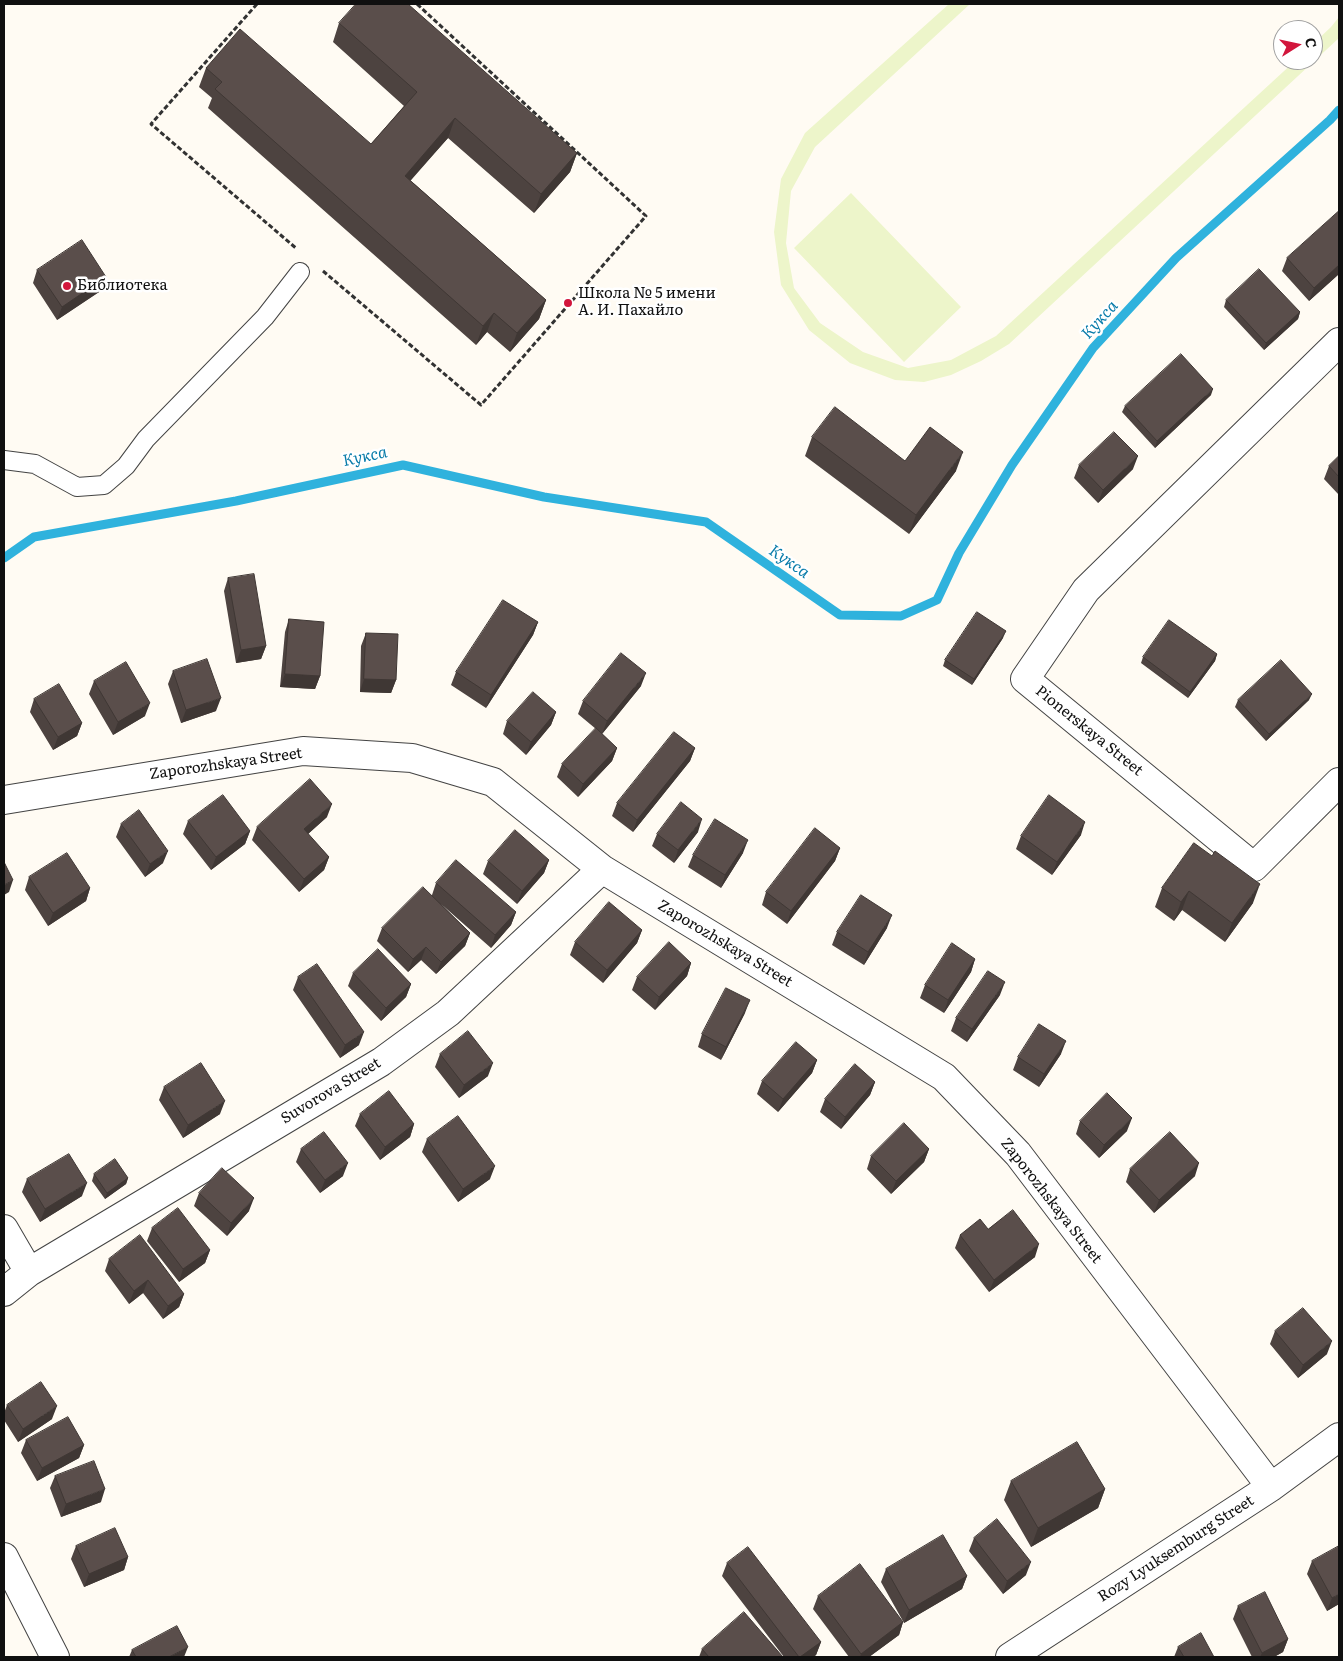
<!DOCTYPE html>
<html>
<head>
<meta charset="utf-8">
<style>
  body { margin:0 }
  #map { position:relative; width:1343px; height:1661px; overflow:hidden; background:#fffbf3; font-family:Literata,serif }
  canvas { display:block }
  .frame { position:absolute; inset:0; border:5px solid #101010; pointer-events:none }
  .north { position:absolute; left:1273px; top:20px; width:50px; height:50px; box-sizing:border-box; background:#fff; border:1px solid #9f9f9f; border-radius:50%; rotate:80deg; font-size:14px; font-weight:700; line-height:20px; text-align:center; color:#101010 }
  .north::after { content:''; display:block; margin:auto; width:18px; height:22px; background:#d2163c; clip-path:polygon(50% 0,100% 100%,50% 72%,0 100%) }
</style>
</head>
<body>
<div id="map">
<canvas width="1343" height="1661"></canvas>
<div class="frame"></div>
<div class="north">С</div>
</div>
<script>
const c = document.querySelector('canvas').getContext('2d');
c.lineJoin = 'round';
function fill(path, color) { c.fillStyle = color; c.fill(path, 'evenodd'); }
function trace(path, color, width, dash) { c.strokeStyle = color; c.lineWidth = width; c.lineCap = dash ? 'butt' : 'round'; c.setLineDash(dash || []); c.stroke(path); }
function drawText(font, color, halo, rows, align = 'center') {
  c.font = font + ' Literata,serif'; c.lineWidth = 5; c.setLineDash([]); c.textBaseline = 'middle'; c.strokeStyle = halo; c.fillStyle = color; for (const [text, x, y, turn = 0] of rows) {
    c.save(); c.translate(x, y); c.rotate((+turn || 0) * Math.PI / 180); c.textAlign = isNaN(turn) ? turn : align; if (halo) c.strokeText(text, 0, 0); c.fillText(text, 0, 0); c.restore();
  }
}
fill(new Path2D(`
  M 949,4 L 970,4 L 815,147 L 791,191 L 786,243 L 794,288 L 820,323 L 863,352 L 908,368 L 951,360 L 996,336 L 1296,60 L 1313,60 L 1313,44 L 1331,27 L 1339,17 L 1339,38 L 1009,344 L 981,361 L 951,375 L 924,382 L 895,380 L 850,363 L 809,330 L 781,285 L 774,232 L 781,179 L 805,133 Z
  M 851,193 L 961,307 L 904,362 L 794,248 Z`), '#edf5ca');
trace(new Path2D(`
  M 4,558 L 34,537 L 236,501 L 403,465 L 544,497 L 706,522 L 840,615 L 901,616 L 937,600 L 959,553 L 1012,465 L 1093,348 L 1176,258 L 1330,120 L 1339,110`), '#2fb2dd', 9);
const service = new Path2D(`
  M 4,460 L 35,464 L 77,487 L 104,485 L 126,466 L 146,439 L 265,317 L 300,272`);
const minor = new Path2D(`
  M 1339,342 L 1086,590 L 1025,679 L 1254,867 L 1339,782
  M 4,800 L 303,751 L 412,758 L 493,782 L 602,869 L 944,1077 L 1018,1154 L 1271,1487
  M 4,1229 L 29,1272
  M 4,1292 L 29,1272 L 381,1062 L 448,1013 L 602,869
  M 4,1557 L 55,1657
  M 1010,1657 L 1271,1487 L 1339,1437`);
trace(service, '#434343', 20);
trace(minor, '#434343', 30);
trace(new Path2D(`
  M 257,4 L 151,124 L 297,249
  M 323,271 L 481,405 L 646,216 L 417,4`), '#323232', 3, [5, 2.5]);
trace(service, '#fff', 18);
trace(minor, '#fff', 28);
fill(new Path2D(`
  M 339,23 L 577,153 L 570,172 L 534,213 L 448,138 L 410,180 L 546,300 L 539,319 L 510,352 L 487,332 L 476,345 L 208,108 L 212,98 L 199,87 L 206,68 L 371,144 L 404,106 L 333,42 Z
  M 1339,211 L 1339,274 L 1309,301 L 1282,271 L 1287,258 Z
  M 37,270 L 102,290 L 57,320 L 33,283 Z
  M 1226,300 L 1300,312 L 1298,319 L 1264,350 L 1224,307 Z
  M 1211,395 L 1155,448 L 1122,412 L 1125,406 Z
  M 812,437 L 905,461 L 956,471 L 909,534 L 805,456 Z
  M 1339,456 L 1339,495 L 1324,479 L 1329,466 Z
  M 1079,465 L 1133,469 L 1098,503 L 1074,478 Z
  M 228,578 L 266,646 L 261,659 L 236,663 L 224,591 Z
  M 289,619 L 320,676 L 315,689 L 280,687 L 285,632 Z
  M 538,622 L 533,635 L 486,708 L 451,685 L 456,672 Z
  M 366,633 L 396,680 L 391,693 L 360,692 L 361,646 Z
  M 1003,638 L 972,685 L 943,666 L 945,660 Z
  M 1217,654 L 1215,661 L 1188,698 L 1141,663 L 1143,657 Z
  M 173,671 L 216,711 L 181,723 L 168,684 Z
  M 94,681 L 145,716 L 113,735 L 89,694 Z
  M 641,686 L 602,734 L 617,748 L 612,761 L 578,797 L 557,777 L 562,764 L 596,729 L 578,714 L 583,701 Z
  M 34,699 L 82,723 L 77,736 L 53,750 L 30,712 Z
  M 1238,700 L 1309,700 L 1266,741 L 1235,707 Z
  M 556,712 L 551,725 L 526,755 L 503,734 L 507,721 Z
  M 695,748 L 690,761 L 633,832 L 612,816 L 617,803 Z
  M 327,817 L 308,834 L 329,857 L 324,870 L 299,892 L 252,840 L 257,827 Z
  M 188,821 L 250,831 L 245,844 L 211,870 L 183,834 Z
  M 121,824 L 163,863 L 145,877 L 116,837 Z
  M 698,832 L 674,863 L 652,846 L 657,834 Z
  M 1081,835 L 1052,875 L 1016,849 L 1021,836 Z
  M 1194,843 L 1253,903 L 1225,942 L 1182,910 L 1174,921 L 1155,907 L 1162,888 Z
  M 840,848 L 835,861 L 787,924 L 762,905 L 766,892 Z
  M 743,853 L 721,888 L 688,867 L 693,855 Z
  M 549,860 L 544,873 L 517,904 L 483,874 L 488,861 Z
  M 29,877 L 90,888 L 86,901 L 48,926 L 25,890 Z
  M 436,883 L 516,912 L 511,925 L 491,948 L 441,904 L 470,933 L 465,946 L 436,974 L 421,960 L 408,972 L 377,941 L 382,928 L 432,895 Z
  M 887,928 L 864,965 L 832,945 L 837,932 Z
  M 642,930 L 637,943 L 603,983 L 570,955 L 575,942 Z
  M 975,959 L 971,972 L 944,1013 L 920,998 L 925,985 Z
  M 691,963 L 687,976 L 655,1010 L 632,990 L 637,977 Z
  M 353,973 L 411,984 L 406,997 L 381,1021 L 348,986 Z
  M 298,977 L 359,1045 L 340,1058 L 293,990 Z
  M 1000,995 L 967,1042 L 951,1031 L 956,1018 Z
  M 745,1013 L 721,1060 L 698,1047 L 702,1034 Z
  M 440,1054 L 488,1076 L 459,1098 L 435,1067 Z
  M 1061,1054 L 1039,1087 L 1013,1070 L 1018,1057 Z
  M 817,1060 L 812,1073 L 778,1112 L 757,1094 L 762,1081 Z
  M 875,1082 L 870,1095 L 841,1129 L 820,1112 L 825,1099 Z
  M 164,1087 L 220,1114 L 183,1138 L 159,1100 Z
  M 360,1114 L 414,1124 L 410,1137 L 380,1160 L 355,1126 Z
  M 1080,1121 L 1127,1131 L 1099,1158 L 1076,1134 Z
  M 427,1139 L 490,1179 L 458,1202 L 422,1152 Z
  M 301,1149 L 343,1176 L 320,1193 L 296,1162 Z
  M 929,1149 L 924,1162 L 891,1194 L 867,1169 L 871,1156 Z
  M 1130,1169 L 1195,1176 L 1154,1213 L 1126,1182 Z
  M 94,1174 L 128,1178 L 126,1184 L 105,1199 L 92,1181 Z
  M 27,1179 L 82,1196 L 40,1222 L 22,1192 Z
  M 199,1193 L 249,1211 L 227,1236 L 194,1206 Z
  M 152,1228 L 210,1250 L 205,1263 L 179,1282 L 147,1241 Z
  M 988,1229 L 1035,1257 L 989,1292 L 955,1248 L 960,1235 Z
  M 109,1259 L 184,1294 L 179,1307 L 163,1319 L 143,1293 L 129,1304 L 105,1271 Z
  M 1275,1331 L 1327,1354 L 1298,1378 L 1270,1344 Z
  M 7,1405 L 52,1419 L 18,1442 L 4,1420 L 4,1413 Z
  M 26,1440 L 84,1445 L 79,1458 L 37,1481 L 21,1453 Z
  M 55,1476 L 101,1502 L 61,1517 L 50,1488 Z
  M 1011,1481 L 1105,1489 L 1098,1508 L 1031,1547 L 1004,1500 Z
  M 974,1538 L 1026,1575 L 1003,1594 L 969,1551 Z
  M 76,1546 L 128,1557 L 124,1570 L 84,1587 L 71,1559 Z
  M 1312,1561 L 1339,1604 L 1327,1611 L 1307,1574 Z
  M 727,1563 L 821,1642 L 816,1655 L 813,1657 L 784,1657 L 722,1576 Z
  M 886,1569 L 967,1576 L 962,1589 L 904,1623 L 881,1582 Z
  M 818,1596 L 903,1622 L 899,1635 L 869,1657 L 849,1657 L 813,1609 Z
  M 1238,1606 L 1288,1639 L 1283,1652 L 1274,1657 L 1252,1657 L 1233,1619 Z
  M 1178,1647 L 1214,1657 L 1174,1657 Z
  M 702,1649 L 783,1657 L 699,1657 Z
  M 132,1650 L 184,1657 L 129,1657 Z`), '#4d4340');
fill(new Path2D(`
  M 455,118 L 448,138 L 398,195 L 405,176 Z
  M 577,153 L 570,172 L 534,213 L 541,194 Z
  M 1339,265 L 1339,274 L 1309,301 L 1314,288 Z
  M 106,277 L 102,290 L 57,320 L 62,307 Z
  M 546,300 L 539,319 L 510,352 L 517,333 Z
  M 1300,312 L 1298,319 L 1264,350 L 1266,343 Z
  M 494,313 L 487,332 L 476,345 L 483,326 Z
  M 1213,389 L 1211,395 L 1155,448 L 1157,441 Z
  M 963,452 L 956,471 L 909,534 L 916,515 Z
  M 1138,456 L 1133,469 L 1098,503 L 1103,490 Z
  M 538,622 L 533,635 L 486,708 L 491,695 Z
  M 1006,631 L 1003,638 L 972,685 L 974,679 Z
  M 266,646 L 261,659 L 236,663 L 241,650 Z
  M 1217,654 L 1215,661 L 1188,698 L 1190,692 Z
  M 646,673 L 641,686 L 602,734 L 607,721 Z
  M 285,674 L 320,676 L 315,689 L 280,687 Z
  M 364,679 L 396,680 L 391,693 L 360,692 Z
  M 1312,694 L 1309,700 L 1266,741 L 1269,734 Z
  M 221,698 L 216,711 L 181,723 L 186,710 Z
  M 150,703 L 145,716 L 113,735 L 118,722 Z
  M 556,712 L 551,725 L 526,755 L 531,742 Z
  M 82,723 L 77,736 L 53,750 L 58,737 Z
  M 617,748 L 612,761 L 578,797 L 583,784 Z
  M 695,748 L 690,761 L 633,832 L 637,820 Z
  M 332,804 L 327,817 L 299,842 L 304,829 Z
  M 702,819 L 698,832 L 674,863 L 678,850 Z
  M 1085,822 L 1081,835 L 1052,875 L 1057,862 Z
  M 250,831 L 245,844 L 211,870 L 216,857 Z
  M 748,840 L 743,853 L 721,888 L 725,875 Z
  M 840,848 L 835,861 L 787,924 L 791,911 Z
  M 168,851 L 163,863 L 145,877 L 150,864 Z
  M 329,857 L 324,870 L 299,892 L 304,879 Z
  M 549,860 L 544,873 L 517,904 L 522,891 Z
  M 13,880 L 9,892 L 4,895 L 4,885 Z
  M 1260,884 L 1253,903 L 1225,942 L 1232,923 Z
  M 90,888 L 86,901 L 48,926 L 53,913 Z
  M 1189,891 L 1182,910 L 1174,921 L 1181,902 Z
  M 516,912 L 511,925 L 491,948 L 495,935 Z
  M 892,915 L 887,928 L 864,965 L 868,952 Z
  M 642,930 L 637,943 L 603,983 L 607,970 Z
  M 470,933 L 465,946 L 436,974 L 441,962 Z
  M 426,947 L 421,960 L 408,972 L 413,959 Z
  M 975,959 L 971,972 L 944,1013 L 948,1000 Z
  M 691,963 L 687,976 L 655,1010 L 659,997 Z
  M 1005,982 L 1000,995 L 967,1042 L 972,1029 Z
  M 411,984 L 406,997 L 381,1021 L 386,1008 Z
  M 750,1000 L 745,1013 L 721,1060 L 726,1047 Z
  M 364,1032 L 359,1045 L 340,1058 L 345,1045 Z
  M 1066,1041 L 1061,1054 L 1039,1087 L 1044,1074 Z
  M 817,1060 L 812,1073 L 778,1112 L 783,1099 Z
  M 493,1063 L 488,1076 L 459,1098 L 464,1085 Z
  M 875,1082 L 870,1095 L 841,1129 L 845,1117 Z
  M 225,1101 L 220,1114 L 183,1138 L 188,1125 Z
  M 1132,1118 L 1127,1131 L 1099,1158 L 1104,1145 Z
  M 414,1124 L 410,1137 L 380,1160 L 385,1147 Z
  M 929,1149 L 924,1162 L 891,1194 L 896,1181 Z
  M 348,1163 L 343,1176 L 320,1193 L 325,1180 Z
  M 1199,1163 L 1195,1176 L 1154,1213 L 1159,1200 Z
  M 495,1166 L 490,1179 L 458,1202 L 463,1189 Z
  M 128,1178 L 126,1184 L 105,1199 L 107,1193 Z
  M 87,1183 L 82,1196 L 40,1222 L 45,1209 Z
  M 254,1198 L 249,1211 L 227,1236 L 231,1223 Z
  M 1039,1244 L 1035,1257 L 989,1292 L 994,1280 Z
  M 210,1250 L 205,1263 L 179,1282 L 183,1269 Z
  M 148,1280 L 143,1293 L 129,1304 L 134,1291 Z
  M 184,1294 L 179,1307 L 163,1319 L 168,1306 Z
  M 1332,1341 L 1327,1354 L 1298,1378 L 1303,1365 Z
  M 57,1406 L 52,1419 L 18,1442 L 23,1429 Z
  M 84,1445 L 79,1458 L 37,1481 L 42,1468 Z
  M 105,1489 L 101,1502 L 61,1517 L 66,1504 Z
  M 1105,1489 L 1098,1508 L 1031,1547 L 1038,1528 Z
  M 128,1557 L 124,1570 L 84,1587 L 89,1574 Z
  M 1031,1562 L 1026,1575 L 1003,1594 L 1007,1581 Z
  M 967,1576 L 962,1589 L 904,1623 L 909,1610 Z
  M 1339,1594 L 1339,1604 L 1327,1611 L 1332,1598 Z
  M 903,1622 L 899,1635 L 869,1657 L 860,1657 L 861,1654 Z
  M 1288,1639 L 1283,1652 L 1274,1657 L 1260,1657 L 1262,1653 Z
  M 821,1642 L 816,1655 L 813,1657 L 800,1657 Z
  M 188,1647 L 184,1657 L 169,1657 Z`), '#3f3734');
const building = new Path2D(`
  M 356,4 L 408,4 L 577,153 L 541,194 L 455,118 L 405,176 L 546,300 L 517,333 L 494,313 L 483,326 L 215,89 L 222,82 L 206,68 L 240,29 L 371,144 L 417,92 L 339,23 Z
  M 1339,211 L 1339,265 L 1314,288 L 1287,258 Z
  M 82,240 L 106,277 L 62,307 L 37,270 Z
  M 1259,269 L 1300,312 L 1266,343 L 1226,300 Z
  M 1181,354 L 1213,389 L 1157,441 L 1125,406 Z
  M 835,407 L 905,461 L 930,427 L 963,452 L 916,515 L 812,437 Z
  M 1114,432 L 1138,456 L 1103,490 L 1079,465 Z
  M 1339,456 L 1339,477 L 1329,466 Z
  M 254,574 L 266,646 L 241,650 L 228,578 Z
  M 503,600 L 538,622 L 491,695 L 456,672 Z
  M 977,612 L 1006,631 L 974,679 L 945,660 Z
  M 289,619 L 324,622 L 320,676 L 285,674 Z
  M 1169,620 L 1217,654 L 1190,692 L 1143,657 Z
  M 366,633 L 398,634 L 396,680 L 364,679 Z
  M 621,653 L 646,673 L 607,721 L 583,701 Z
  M 207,659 L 221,698 L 186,710 L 173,671 Z
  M 1281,660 L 1312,694 L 1269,734 L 1238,700 Z
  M 126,662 L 150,703 L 118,722 L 94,681 Z
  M 59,684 L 82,723 L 58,737 L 34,699 Z
  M 533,692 L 556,712 L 531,742 L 507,721 Z
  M 596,728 L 617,748 L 583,784 L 562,764 Z
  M 674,732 L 695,748 L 637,820 L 617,803 Z
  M 310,779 L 332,804 L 304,829 L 329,857 L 304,879 L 257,827 Z
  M 223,795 L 250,831 L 216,857 L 188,821 Z
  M 1049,795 L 1085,822 L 1057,862 L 1021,836 Z
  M 681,802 L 702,819 L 678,850 L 657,834 Z
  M 139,810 L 168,851 L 150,864 L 121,824 Z
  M 715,819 L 748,840 L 725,875 L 693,855 Z
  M 815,828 L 840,848 L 791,911 L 766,892 Z
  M 515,830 L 549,860 L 522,891 L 488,861 Z
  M 1194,843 L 1212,856 L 1215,851 L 1260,884 L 1232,923 L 1189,891 L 1181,902 L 1162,888 Z
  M 67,853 L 90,888 L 53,913 L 29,877 Z
  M 456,860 L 516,912 L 495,935 L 436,883 Z
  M 4,862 L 13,880 L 4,885 Z
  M 423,887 L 470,933 L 441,962 L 426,947 L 413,959 L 382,928 Z
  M 861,895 L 892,915 L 868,952 L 837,932 Z
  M 609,902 L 642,930 L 607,970 L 575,942 Z
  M 669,942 L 691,963 L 659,997 L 637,977 Z
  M 952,943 L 975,959 L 948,1000 L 925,985 Z
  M 378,949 L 411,984 L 386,1008 L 353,973 Z
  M 317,964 L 364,1032 L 345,1045 L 298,977 Z
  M 988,971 L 1005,982 L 972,1029 L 956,1018 Z
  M 726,988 L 750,1000 L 726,1047 L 702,1034 Z
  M 1039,1024 L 1066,1041 L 1044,1074 L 1018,1057 Z
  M 468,1031 L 493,1063 L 464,1085 L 440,1054 Z
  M 796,1042 L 817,1060 L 783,1099 L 762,1081 Z
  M 201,1063 L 225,1101 L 188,1125 L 164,1087 Z
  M 855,1064 L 875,1082 L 845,1117 L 825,1099 Z
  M 389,1091 L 414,1124 L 385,1147 L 360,1114 Z
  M 1107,1093 L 1132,1118 L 1104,1145 L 1080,1121 Z
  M 458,1116 L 495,1166 L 463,1189 L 427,1139 Z
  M 904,1123 L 929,1149 L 896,1181 L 871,1156 Z
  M 324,1132 L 348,1163 L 325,1180 L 301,1149 Z
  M 1170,1132 L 1199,1163 L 1159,1200 L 1130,1169 Z
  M 69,1154 L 87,1183 L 45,1209 L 27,1179 Z
  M 115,1159 L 128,1178 L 107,1193 L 94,1174 Z
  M 222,1168 L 254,1198 L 231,1223 L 199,1193 Z
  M 178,1208 L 210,1250 L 183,1269 L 152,1228 Z
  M 1013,1210 L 1039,1244 L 994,1280 L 960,1235 L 980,1219 L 988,1229 Z
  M 140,1235 L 184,1294 L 168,1306 L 148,1280 L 134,1291 L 109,1259 Z
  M 1303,1308 L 1332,1341 L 1303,1365 L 1275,1331 Z
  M 41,1382 L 57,1406 L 23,1429 L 7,1405 Z
  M 68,1417 L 84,1445 L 42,1468 L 26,1440 Z
  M 1077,1442 L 1105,1489 L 1038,1528 L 1011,1481 Z
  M 94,1461 L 105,1489 L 66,1504 L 55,1476 Z
  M 997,1519 L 1031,1562 L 1007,1581 L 974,1538 Z
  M 115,1528 L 128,1557 L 89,1574 L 76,1546 Z
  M 943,1535 L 967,1576 L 909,1610 L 886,1569 Z
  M 1339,1546 L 1339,1594 L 1332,1598 L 1312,1561 Z
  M 748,1547 L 821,1642 L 800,1657 L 799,1657 L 727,1563 Z
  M 860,1564 L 903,1622 L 861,1654 L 818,1596 Z
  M 1265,1592 L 1288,1639 L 1262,1653 L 1238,1606 Z
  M 744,1612 L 783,1657 L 709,1657 L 702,1649 Z
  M 177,1626 L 188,1647 L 169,1657 L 136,1657 L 132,1650 Z
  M 1201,1633 L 1214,1657 L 1184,1657 L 1178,1647 Z`);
fill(building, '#5a4e4b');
trace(building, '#3f3734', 1);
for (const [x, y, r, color] of [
  [67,286,5,"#d2163c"],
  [568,303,5,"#d2163c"]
]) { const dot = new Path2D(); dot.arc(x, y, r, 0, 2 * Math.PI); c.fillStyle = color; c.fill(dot); trace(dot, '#fff', 2); }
drawText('15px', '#101010', '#fff', [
  ["Библиотека",77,286],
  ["Школа № 5 имени",578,294],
  ["А. И. Пахайло",578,311]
], 'left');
drawText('15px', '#101010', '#fff', [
  ["Pionerskaya Street",1089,731,39],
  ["Zaporozhskaya Street",226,764,-8],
  ["Zaporozhskaya Street",725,944,31],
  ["Suvorova Street",331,1091,-31],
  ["Zaporozhskaya Street",1051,1201,52],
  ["Rozy Lyuksemburg Street",1176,1549,-33]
]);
drawText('italic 16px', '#097caa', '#fff', [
  ["Кукса",1100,320,-48],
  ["Кукса",365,457,-12],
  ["Кукса",789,562,35]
]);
</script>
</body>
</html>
